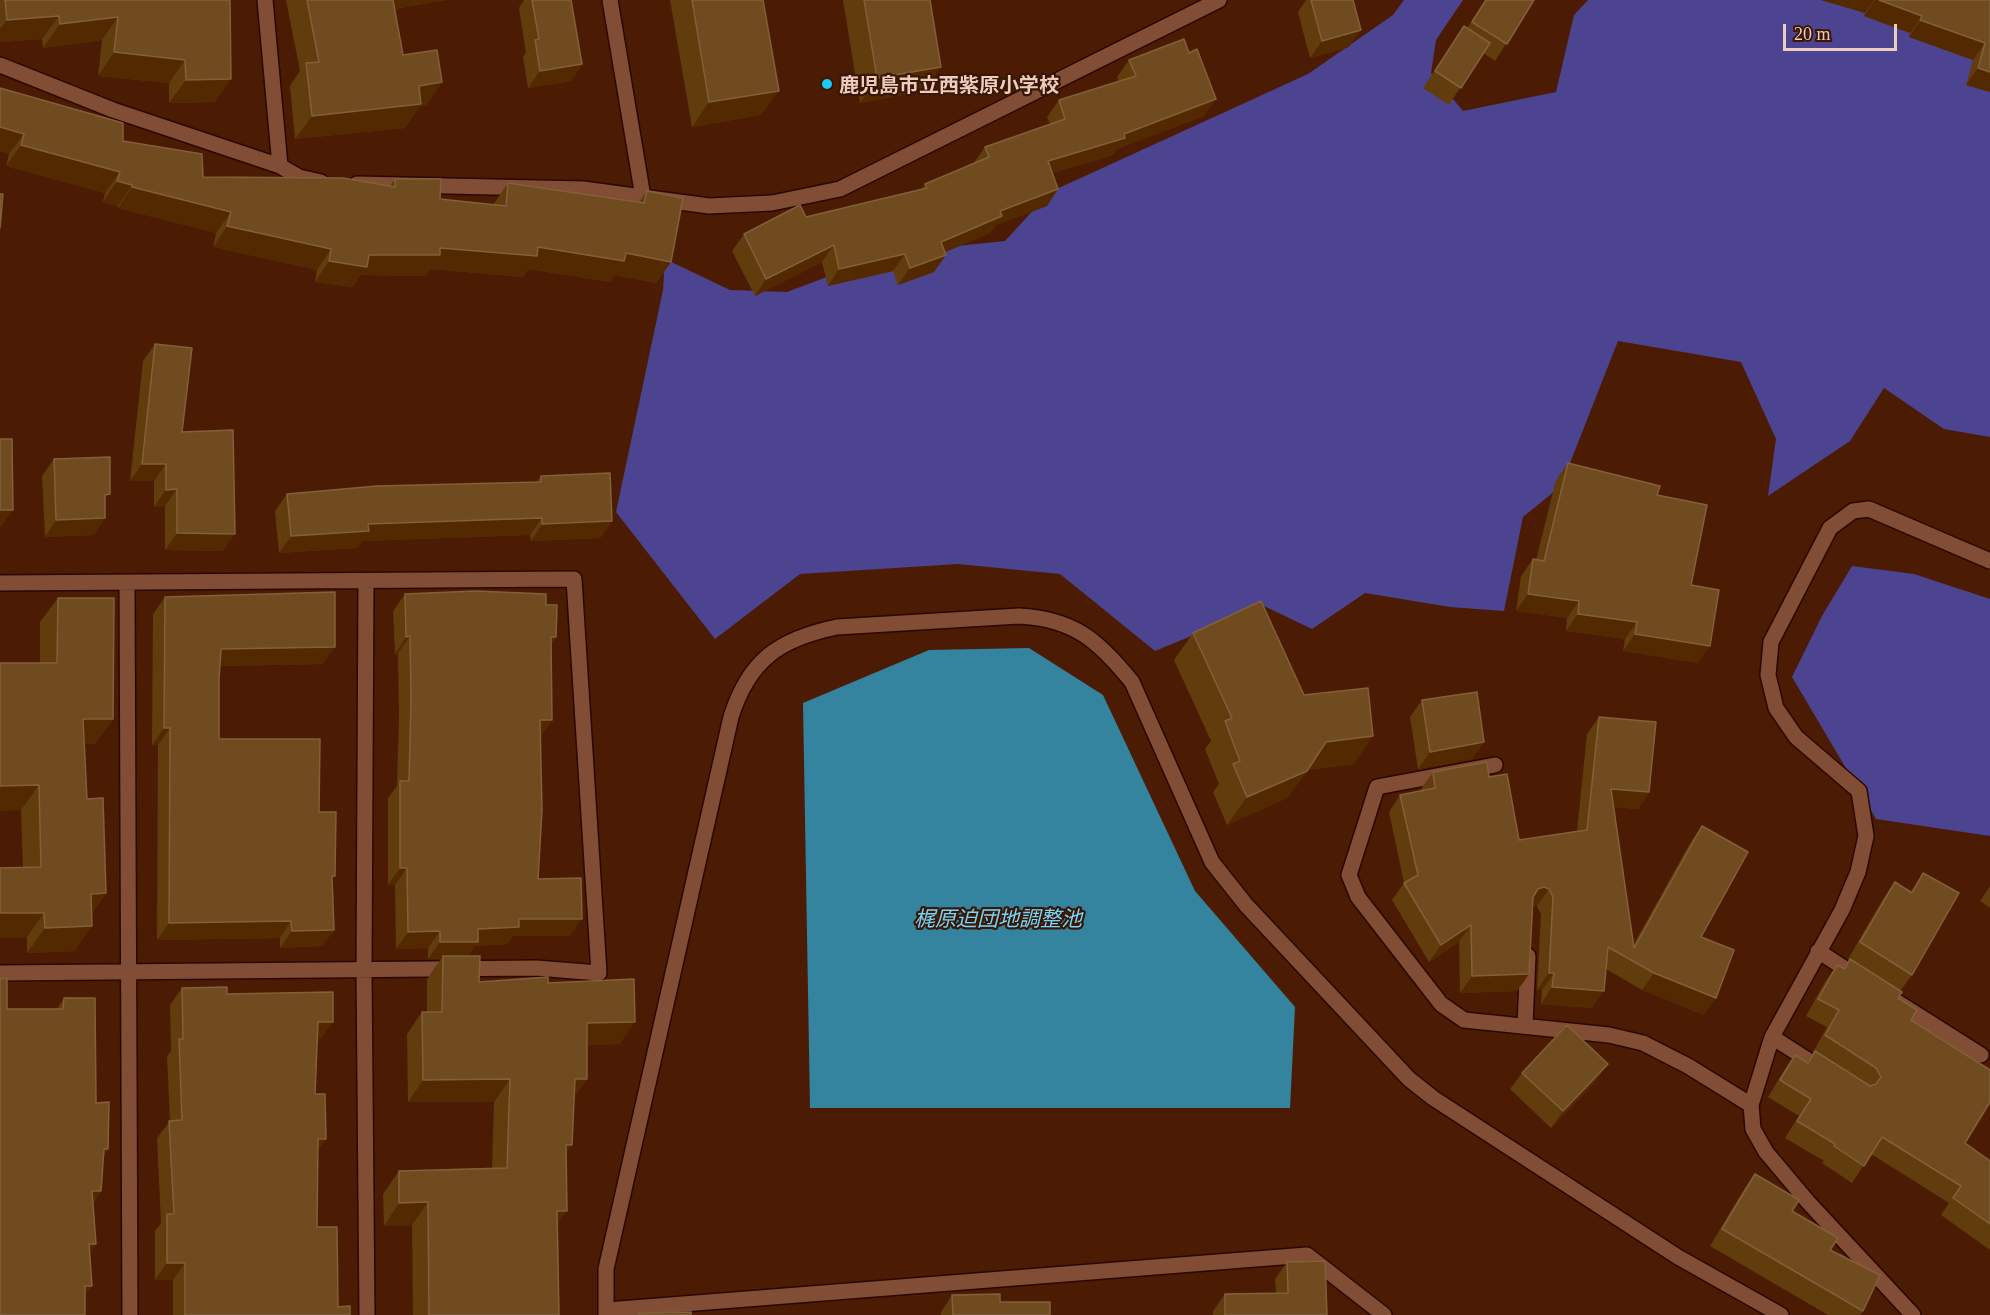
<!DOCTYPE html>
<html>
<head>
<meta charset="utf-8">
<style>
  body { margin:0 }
  #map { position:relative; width:1990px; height:1315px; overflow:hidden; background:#4b1c03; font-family:Georgia,serif }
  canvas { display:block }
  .scale { position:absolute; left:1783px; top:24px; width:114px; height:27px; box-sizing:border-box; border:3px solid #ebccbe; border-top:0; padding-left:8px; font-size:18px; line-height:21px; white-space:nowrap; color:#ebccbe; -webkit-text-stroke:4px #3a1605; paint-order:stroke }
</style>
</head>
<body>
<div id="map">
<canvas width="1990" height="1315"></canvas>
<div class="scale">20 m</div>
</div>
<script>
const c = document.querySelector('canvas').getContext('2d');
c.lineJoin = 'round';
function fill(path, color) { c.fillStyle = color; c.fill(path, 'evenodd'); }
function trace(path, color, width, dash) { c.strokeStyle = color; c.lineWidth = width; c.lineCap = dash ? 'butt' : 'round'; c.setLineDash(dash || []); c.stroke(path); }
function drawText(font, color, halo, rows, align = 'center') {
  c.font = font + ' Georgia,"Noto Sans JP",serif'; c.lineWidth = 4.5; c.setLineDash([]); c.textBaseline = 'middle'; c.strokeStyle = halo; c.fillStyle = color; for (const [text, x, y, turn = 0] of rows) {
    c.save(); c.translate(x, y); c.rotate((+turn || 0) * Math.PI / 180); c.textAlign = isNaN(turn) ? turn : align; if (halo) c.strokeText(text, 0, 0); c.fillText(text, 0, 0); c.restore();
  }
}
fill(new Path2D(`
  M 1404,0 L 1463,0 L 1436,40 L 1431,73 L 1463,111 L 1556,92 L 1574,15 L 1588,0 L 1912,0 L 1990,45 L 1990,437 L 1944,429 L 1884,388 L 1850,441 L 1768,496 L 1776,439 L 1741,362 L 1618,341 L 1561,486 L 1523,517 L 1504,611 L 1450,607 L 1365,593 L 1312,629 L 1264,606 L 1155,651 L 1060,574 L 958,564 L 800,574 L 715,639 L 616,512 L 663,290 L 665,259 L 730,290 L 787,292 L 890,253 L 1005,241 L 1050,192 L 1308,74 L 1393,15 Z
  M 1852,566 L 1914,574 L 1990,599 L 1990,836 L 1876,819 L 1792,677 L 1822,616 Z`), '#4c4490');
fill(new Path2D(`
  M 1029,648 L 1103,695 L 1195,891 L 1295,1007 L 1290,1108 L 810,1108 L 803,703 L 929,650 Z`), '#34839f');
const minor = new Path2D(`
  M 265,0 L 280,166
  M 610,0 L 643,197
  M 0,65 L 113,110 L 280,166 L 299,177 L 321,182
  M 357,184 L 583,189 L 709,206 L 772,203 L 840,189 L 1219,0
  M 366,581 L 364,970 L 367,1315
  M 0,583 L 574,579 L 599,973 L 536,968 L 0,973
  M 127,584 L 130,1315
  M 1495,765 L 1377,787 L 1349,875 L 1358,897 L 1441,1004 L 1464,1020 L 1609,1035 L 1643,1043 L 1688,1066 L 1751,1105
  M 1818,951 L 1861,979
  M 1899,1003 L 1981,1055
  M 1525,1025 L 1528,956
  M 1772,1037 L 1825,1071
  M 607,1310 L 1307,1255 L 1384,1315
  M 606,1315 L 606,1269 L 731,717 C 749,660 779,639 837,627 L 1019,616 C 1074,619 1098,640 1132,682 L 1212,862 L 1246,905 L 1409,1079 L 1433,1098 L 1678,1257 L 1781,1315
  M 1913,1315 L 1808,1202 L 1766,1152 L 1753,1129 L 1751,1105 L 1772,1037 L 1842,910 L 1858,872 L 1866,836 L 1859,791 L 1796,737 L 1776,708 L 1768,675 L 1771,642 L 1830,528 L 1853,511 L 1869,509 L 1990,561`);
trace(minor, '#2a0800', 18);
trace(minor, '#814d35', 15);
fill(new Path2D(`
  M 0,0 L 230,0 L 215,102 L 169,103 L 169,83 L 98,76 L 102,40 L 43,48 L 42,39 L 0,42 Z
  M 286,0 L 447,0 L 394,9 L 403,55 L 442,82 L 426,105 L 420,106 L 405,128 L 295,139 L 290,86 L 300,71 Z
  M 524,0 L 571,0 L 582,64 L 571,81 L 528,88 L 523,57 L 526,53 L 519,8 Z
  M 670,0 L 763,0 L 761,115 L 692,127 Z
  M 843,0 L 930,0 L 924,91 L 860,103 Z
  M 1306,0 L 1353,0 L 1349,47 L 1310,58 L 1298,12 Z
  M 1485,0 L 1534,0 L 1495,61 L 1483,53 L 1449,105 L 1423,88 L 1464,26 L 1467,28 Z
  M 1821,0 L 1990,0 L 1990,92 L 1966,85 L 1973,60 L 1909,37 L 1910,33 L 1864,16 L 1865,13 Z
  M 1129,60 L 1204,116 L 1117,149 L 1113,155 L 1053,173 L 1058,189 L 1047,206 L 996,225 L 990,233 L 945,252 L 946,255 L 934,272 L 898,285 L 893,271 L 828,286 L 822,262 L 755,296 L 732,251 L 744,234 L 806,217 L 921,190 L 925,184 L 973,164 L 985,147 L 1050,124 L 1047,117 L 1059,100 L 1119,81 L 1117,77 Z
  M 0,88 L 123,141 L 203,177 L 390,186 L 395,179 L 440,199 L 493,205 L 508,183 L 639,202 L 647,191 L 671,262 L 656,283 L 615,275 L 610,282 L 528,269 L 523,277 L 430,269 L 425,276 L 361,275 L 352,287 L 315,282 L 317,270 L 213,247 L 216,233 L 118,208 L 118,206 L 103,202 L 105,193 L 6,166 L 9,154 Z
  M 155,344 L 182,432 L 223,551 L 165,550 L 165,506 L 154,507 L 154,481 L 130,481 L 143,361 Z
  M 54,459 L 105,501 L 105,518 L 94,535 L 45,537 L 42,476 Z
  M 1568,463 L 1657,495 L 1691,585 L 1698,663 L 1623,651 L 1625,639 L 1566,631 L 1567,618 L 1516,611 L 1521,576 L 1533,559 L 1536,560 L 1556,480 Z
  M 541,476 L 612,521 L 600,538 L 531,541 L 530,535 L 362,541 L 357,548 L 279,553 L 275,511 L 287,494 L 536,482 Z
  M 405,594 L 546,605 L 556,637 L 551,644 L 552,720 L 541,736 L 538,879 L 570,936 L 513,936 L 507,944 L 475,946 L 468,956 L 479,982 L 548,983 L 620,1044 L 587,1045 L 587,1079 L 574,1097 L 558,1225 L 559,1315 L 413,1315 L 412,1225 L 384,1226 L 383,1194 L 399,1171 L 492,1168 L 494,1102 L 408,1102 L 407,1034 L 422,1012 L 427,1012 L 427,979 L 441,959 L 428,959 L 428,948 L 396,949 L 395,885 L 388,885 L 388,798 L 397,786 L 399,717 L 398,653 L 395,654 L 393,611 Z
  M 165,597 L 323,664 L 220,666 L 219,679 L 219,739 L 319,812 L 332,881 L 334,930 L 322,946 L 280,948 L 280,938 L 157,940 L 158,745 L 152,745 L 153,614 Z
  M 58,598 L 113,719 L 95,744 L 84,744 L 87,799 L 106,893 L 92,913 L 75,951 L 27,953 L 27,937 L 0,938 L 0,868 L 23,867 L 21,810 L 40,663 L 40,622 Z
  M 1193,633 L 1304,695 L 1354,764 L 1308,770 L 1287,798 L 1227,825 L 1213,792 L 1219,784 L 1205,749 L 1211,741 L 1174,660 Z
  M 1422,700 L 1484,742 L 1472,759 L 1418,769 L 1410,717 Z
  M 1599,717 L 1649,792 L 1638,809 L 1614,807 L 1634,944 L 1690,843 L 1702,826 L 1701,937 L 1704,1015 L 1642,990 L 1606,969 L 1592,1008 L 1541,1004 L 1542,990 L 1537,990 L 1541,914 L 1537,906 L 1533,905 L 1529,974 L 1517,991 L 1460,993 L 1459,942 L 1429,962 L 1392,900 L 1404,883 L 1389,812 L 1400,795 L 1421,790 L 1421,789 L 1433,772 L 1489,777 L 1519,840 L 1577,831 L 1587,734 Z
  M 1923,873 L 1912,975 L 1900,991 L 1898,998 L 1911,1020 L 1965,1143 L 1990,1161 L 1990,1250 L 1941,1215 L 1949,1203 L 1871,1154 L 1852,1183 L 1822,1163 L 1824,1161 L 1785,1138 L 1799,1116 L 1768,1097 L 1783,1072 L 1795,1055 L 1807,1062 L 1814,1052 L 1813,1052 L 1827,1027 L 1806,1016 L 1825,982 L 1837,965 L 1844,969 L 1850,960 L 1848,959 L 1883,899 L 1895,882 L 1911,891 Z
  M 1990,886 L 1990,908 L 1980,901 Z
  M 182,988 L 227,994 L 321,1039 L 317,1039 L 315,1094 L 326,1139 L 318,1150 L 317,1227 L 338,1307 L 350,1315 L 173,1315 L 173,1280 L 155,1280 L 155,1231 L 161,1223 L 157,1138 L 170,1121 L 167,1056 L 171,1051 L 170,1005 Z
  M 64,998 L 96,1103 L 108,1149 L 103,1157 L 101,1191 L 93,1204 L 96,1244 L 90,1252 L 85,1295 L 7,1009 L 57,1009 Z
  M 1522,1073 L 1596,1081 L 1551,1128 L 1510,1089 Z
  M 1755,1174 L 1830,1250 L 1863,1311 L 1860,1315 L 1828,1315 L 1710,1246 L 1743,1191 Z
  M 1287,1262 L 1327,1315 L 1213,1315 L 1213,1311 L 1225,1294 L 1276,1293 L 1275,1279 Z
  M 952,1295 L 1000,1302 L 1050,1315 L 941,1315 L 941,1312 Z`), '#613c0d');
fill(new Path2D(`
  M 383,0 L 447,0 L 375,12 Z
  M 1821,0 L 1874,0 L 1865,13 Z
  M 1875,0 L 1879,0 L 1922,16 L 1910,33 L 1864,16 Z
  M 59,16 L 42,39 L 0,42 L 0,29 L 7,20 Z
  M 118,17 L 102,40 L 43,48 L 60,24 Z
  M 1920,20 L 1985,43 L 1973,60 L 1909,37 Z
  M 1361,30 L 1349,47 L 1310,58 L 1322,41 Z
  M 114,52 L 185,60 L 169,83 L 98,76 Z
  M 582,64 L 571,81 L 528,88 L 540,71 Z
  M 941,67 L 924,91 L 860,103 L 877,78 Z
  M 1978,68 L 1990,72 L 1990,92 L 1966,85 Z
  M 231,79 L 215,102 L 169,103 L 186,80 Z
  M 442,82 L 426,105 L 420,106 L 405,128 L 295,139 L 312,116 L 419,86 Z
  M 779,91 L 761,115 L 692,127 L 709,102 Z
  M 1216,99 L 1204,116 L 1117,149 L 1113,155 L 1037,178 L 1048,161 Z
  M 0,127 L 24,134 L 9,154 L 0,152 Z
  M 21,145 L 120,172 L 105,193 L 6,166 Z
  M 117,181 L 132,185 L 118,206 L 103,202 Z
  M 132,187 L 231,212 L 216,233 L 118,208 Z
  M 1058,189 L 1047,206 L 996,225 L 990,233 L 929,259 L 941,242 L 1000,211 Z
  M 227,226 L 331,249 L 317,270 L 213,247 Z
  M 834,245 L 822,262 L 755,296 L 766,279 Z
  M 538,247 L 626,253 L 671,262 L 656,283 L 615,275 L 610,282 L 528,269 L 523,277 L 430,269 L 425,276 L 361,275 L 352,287 L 315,282 L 329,261 L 369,255 L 440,248 Z
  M 905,254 L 893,271 L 828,286 L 839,269 Z
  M 946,255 L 934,272 L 898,285 L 910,268 Z
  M 142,464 L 166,464 L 154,481 L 130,481 Z
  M 177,489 L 165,506 L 154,507 L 166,490 Z
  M 0,510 L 13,510 L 0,528 Z
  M 105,518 L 94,535 L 45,537 L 56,520 Z
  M 542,518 L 530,535 L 362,541 L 357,548 L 279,553 L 291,536 L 368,524 Z
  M 612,521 L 600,538 L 531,541 L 542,524 Z
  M 177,533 L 235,534 L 223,551 L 165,550 Z
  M 1528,594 L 1579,601 L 1567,618 L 1516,611 Z
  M 1578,614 L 1637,622 L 1625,639 L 1566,631 Z
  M 1635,634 L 1710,646 L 1698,663 L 1623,651 Z
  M 410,636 L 398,653 L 395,654 L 406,637 Z
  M 551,637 L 556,637 L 544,654 Z
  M 335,647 L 323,664 L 209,666 L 221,649 Z
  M 83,719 L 113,719 L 95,744 L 65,744 Z
  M 540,720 L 552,720 L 540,737 Z
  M 164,728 L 170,728 L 158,745 L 152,745 Z
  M 1373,736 L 1354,764 L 1307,770 L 1326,742 Z
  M 1484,742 L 1472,759 L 1418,769 L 1430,752 Z
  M 1307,771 L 1287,798 L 1227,825 L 1247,797 Z
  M 39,785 L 21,810 L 0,811 L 0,786 Z
  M 1611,789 L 1649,792 L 1638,809 L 1599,806 Z
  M 400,868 L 407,868 L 395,885 L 388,885 Z
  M 1544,887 L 1549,889 L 1537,906 L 1532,904 L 1526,906 L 1538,889 Z
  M 106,893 L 88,918 L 91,894 Z
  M 0,913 L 44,913 L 27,937 L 0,938 Z
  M 519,919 L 582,919 L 570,936 L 513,936 L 507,944 L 475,946 L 466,959 L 443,956 L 441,959 L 428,959 L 440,942 L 478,929 Z
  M 291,921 L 280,938 L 157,940 L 169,923 Z
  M 1471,925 L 1459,942 L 1429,962 L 1441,945 Z
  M 92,926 L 75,951 L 27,953 L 45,928 Z
  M 334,930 L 322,946 L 280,948 L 292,931 Z
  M 440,931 L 428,948 L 396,949 L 408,932 Z
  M 1549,973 L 1554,973 L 1542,990 L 1537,990 Z
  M 1654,973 L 1716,998 L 1704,1015 L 1642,990 Z
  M 1529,974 L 1517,991 L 1460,993 L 1472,976 Z
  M 1552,987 L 1604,991 L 1592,1008 L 1541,1004 Z
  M 318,1022 L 333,1022 L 321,1039 L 306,1039 Z
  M 635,1022 L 620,1044 L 571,1046 L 587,1023 Z
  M 1608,1064 L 1596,1081 L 1551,1128 L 1563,1111 Z
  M 510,1079 L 494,1102 L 408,1102 L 423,1080 Z
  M 575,1079 L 587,1079 L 571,1101 Z
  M 318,1139 L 326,1139 L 314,1156 Z
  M 566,1145 L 572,1145 L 557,1167 Z
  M 104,1149 L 108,1149 L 94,1169 Z
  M 92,1191 L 101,1191 L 87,1212 Z
  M 428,1202 L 412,1225 L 384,1226 L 399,1203 Z
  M 557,1211 L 567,1211 L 551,1233 Z
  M 89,1244 L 96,1244 L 81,1264 Z
  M 167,1263 L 185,1263 L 173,1280 L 155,1280 Z
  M 85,1286 L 92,1286 L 77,1306 Z`), '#522901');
const building = new Path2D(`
  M 5,0 L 230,0 L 231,79 L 186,80 L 185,60 L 114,52 L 118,17 L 60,24 L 59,16 L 7,20 Z
  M 307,0 L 393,0 L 403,55 L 437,50 L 442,82 L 419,86 L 421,104 L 312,116 L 306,63 L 319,62 Z
  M 532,0 L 571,0 L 582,64 L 540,71 L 535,40 L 539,39 Z
  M 692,0 L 763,0 L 779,91 L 709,102 Z
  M 864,0 L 930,0 L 941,67 L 877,78 Z
  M 1311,0 L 1353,0 L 1361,30 L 1322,41 Z
  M 1486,0 L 1534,0 L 1507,44 L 1472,22 Z
  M 1879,0 L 1990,0 L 1990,72 L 1978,68 L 1985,43 L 1920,20 L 1922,16 Z
  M 1464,26 L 1490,43 L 1461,88 L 1435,71 Z
  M 1184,39 L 1189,53 L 1197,49 L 1216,99 L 1124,134 L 1125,138 L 1048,161 L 1058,189 L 1000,211 L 1002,216 L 941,242 L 946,255 L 910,268 L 905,254 L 839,269 L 834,245 L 766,279 L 744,234 L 800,205 L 806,217 L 927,188 L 925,184 L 989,157 L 985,147 L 1065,119 L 1059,100 L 1136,76 L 1129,60 Z
  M 0,88 L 123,123 L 123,141 L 202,154 L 203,177 L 343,178 L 395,187 L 395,179 L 441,179 L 440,199 L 506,206 L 508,183 L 644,203 L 647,191 L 683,198 L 671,262 L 626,253 L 624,261 L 538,247 L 537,256 L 440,248 L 440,255 L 369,255 L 367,267 L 329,261 L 331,249 L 227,226 L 231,212 L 132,187 L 132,185 L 117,181 L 120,172 L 21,145 L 24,134 L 0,127 Z
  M 0,194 L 3,194 L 0,228 Z
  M 155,344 L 192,348 L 182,432 L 233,430 L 235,534 L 177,533 L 177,489 L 166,490 L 166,464 L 142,464 Z
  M 0,439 L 12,439 L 13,510 L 0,510 Z
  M 110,457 L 110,494 L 105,495 L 105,518 L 56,520 L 54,459 Z
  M 1568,463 L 1660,486 L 1657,495 L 1707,505 L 1691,585 L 1719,590 L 1710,646 L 1635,634 L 1637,622 L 1578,614 L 1579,601 L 1528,594 L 1533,559 L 1544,561 Z
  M 610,473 L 612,521 L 542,524 L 542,518 L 368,524 L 369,531 L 291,536 L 287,494 L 377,486 L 541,482 L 541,476 Z
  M 475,591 L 546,594 L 546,605 L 557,605 L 556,637 L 551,637 L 552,720 L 540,720 L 542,810 L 538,879 L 581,878 L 582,919 L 519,919 L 519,927 L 478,929 L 478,942 L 440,942 L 440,931 L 408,932 L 407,868 L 400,868 L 400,781 L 409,781 L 411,700 L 410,636 L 406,637 L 405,594 Z
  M 335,592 L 335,647 L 221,649 L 219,679 L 219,739 L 320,739 L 319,812 L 336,812 L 335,876 L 332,876 L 334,930 L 292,931 L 291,921 L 169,923 L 170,728 L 164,728 L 165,597 Z
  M 58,598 L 114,598 L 113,719 L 83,719 L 87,799 L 103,798 L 106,893 L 91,894 L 92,926 L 45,928 L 44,913 L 0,913 L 0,868 L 41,867 L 39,785 L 0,786 L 0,663 L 57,663 Z
  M 1261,601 L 1304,695 L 1368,688 L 1373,736 L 1326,742 L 1307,771 L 1247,797 L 1233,764 L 1240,761 L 1225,721 L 1232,718 L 1193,633 Z
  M 1477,692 L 1484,742 L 1430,752 L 1422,700 Z
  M 1599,717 L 1656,722 L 1649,792 L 1611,789 L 1634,948 L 1702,826 L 1748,852 L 1701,937 L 1734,950 L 1716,998 L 1654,973 L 1608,947 L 1604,991 L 1552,987 L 1554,973 L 1549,973 L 1553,897 L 1549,889 L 1544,887 L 1538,889 L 1533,897 L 1529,974 L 1472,976 L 1471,925 L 1441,945 L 1404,883 L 1418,875 L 1400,795 L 1435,788 L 1433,772 L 1487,762 L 1489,777 L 1507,774 L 1519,840 L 1587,830 Z
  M 1923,873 L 1959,893 L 1912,975 L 1860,942 L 1895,882 L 1912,893 Z
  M 443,956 L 480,956 L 479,982 L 548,977 L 548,983 L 634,979 L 635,1022 L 587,1023 L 587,1079 L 575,1079 L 572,1145 L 566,1145 L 567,1211 L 557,1211 L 559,1315 L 429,1315 L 428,1202 L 399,1203 L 399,1171 L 507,1168 L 510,1079 L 423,1080 L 422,1012 L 442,1012 Z
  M 1850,959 L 1902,992 L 1898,998 L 1917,1010 L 1911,1020 L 1990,1070 L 1990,1102 L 1965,1143 L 1990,1161 L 1990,1224 L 1953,1198 L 1961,1186 L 1882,1137 L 1864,1166 L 1834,1146 L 1835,1144 L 1797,1121 L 1811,1099 L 1780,1080 L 1795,1055 L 1808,1063 L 1815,1051 L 1870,1086 L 1876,1084 L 1881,1077 L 1876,1068 L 1825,1035 L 1839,1010 L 1818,999 L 1837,965 L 1845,969 Z
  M 7,978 L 7,1009 L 63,1009 L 64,998 L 95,998 L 96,1103 L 109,1102 L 108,1149 L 104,1149 L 101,1191 L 92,1191 L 96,1244 L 89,1244 L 92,1286 L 85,1286 L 85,1315 L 0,1315 L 0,979 Z
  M 227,987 L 227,994 L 333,992 L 333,1022 L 318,1022 L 315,1094 L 325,1094 L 326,1139 L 318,1139 L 317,1227 L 337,1227 L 338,1307 L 350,1306 L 350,1315 L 185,1315 L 185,1263 L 167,1263 L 167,1214 L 174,1214 L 169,1121 L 182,1120 L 179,1039 L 183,1039 L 182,988 Z
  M 1567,1025 L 1608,1064 L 1563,1111 L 1522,1073 Z
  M 1755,1174 L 1799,1200 L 1792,1211 L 1838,1238 L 1830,1250 L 1880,1275 L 1863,1311 L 1722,1229 Z
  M 1325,1261 L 1327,1315 L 1225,1315 L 1225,1294 L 1288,1293 L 1287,1262 Z
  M 1000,1294 L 1000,1302 L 1050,1302 L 1050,1315 L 953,1315 L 952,1295 Z
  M 691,1312 L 691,1315 L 639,1315 L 639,1313 Z`);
fill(building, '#704b20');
trace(building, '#836039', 1.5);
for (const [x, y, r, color] of [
  [827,84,6,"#1bc9fc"]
]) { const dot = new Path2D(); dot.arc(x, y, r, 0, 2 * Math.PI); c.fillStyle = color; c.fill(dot); trace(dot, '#3a1605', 2); }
drawText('bold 20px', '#ebccbe', '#3a1605', [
  ["鹿児島市立西紫原小学校",839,84]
], 'left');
drawText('italic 21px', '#75d6fb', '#3a1605', [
  ["梶原迫団地調整池",998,918]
]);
</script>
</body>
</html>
